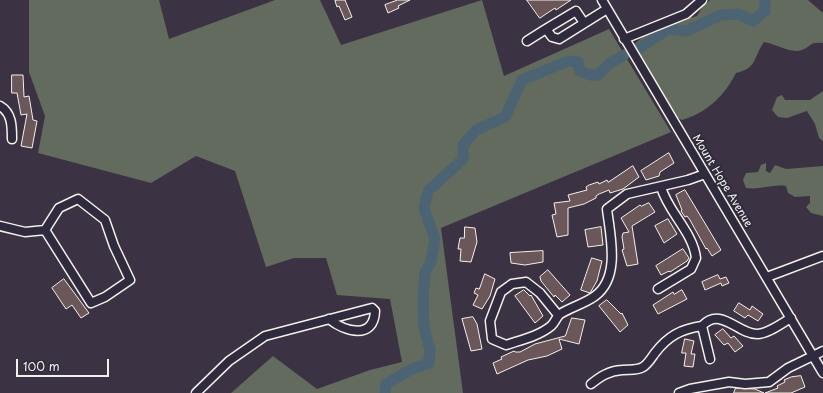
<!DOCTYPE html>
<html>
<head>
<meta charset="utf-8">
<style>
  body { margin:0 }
  #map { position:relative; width:823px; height:393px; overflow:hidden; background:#3b3343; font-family:"Playpen Sans",sans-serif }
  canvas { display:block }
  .scale { position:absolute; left:16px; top:359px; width:93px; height:18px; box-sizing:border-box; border:2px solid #f4f1e8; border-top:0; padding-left:5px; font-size:12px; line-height:14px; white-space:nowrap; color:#f4f1e8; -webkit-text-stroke:3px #2f2a3d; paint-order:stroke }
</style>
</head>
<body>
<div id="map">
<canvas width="823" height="393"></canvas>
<div class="scale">100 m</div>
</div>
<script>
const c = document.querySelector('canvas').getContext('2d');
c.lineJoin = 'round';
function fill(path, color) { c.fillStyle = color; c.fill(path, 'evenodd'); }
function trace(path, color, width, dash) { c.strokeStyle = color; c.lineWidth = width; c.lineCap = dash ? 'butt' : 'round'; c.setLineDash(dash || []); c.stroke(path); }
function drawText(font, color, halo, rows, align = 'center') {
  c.font = font + ' "Playpen Sans",sans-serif'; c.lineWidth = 4; c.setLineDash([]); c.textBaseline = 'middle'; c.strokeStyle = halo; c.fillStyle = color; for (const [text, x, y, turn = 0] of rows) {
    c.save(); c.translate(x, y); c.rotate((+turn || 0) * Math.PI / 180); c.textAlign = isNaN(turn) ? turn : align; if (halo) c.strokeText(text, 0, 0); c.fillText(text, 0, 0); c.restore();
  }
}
fill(new Path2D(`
  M 29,0 L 159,0 L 169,39 L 275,0 L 320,0 L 341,45 L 482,0 L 504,76 L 609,29 L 671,132 L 441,228 L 463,393 L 231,393 L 273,356 L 317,389 L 370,370 L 402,362 L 390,299 L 337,295 L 326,258 L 294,258 L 266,267 L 235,171 L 196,156 L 151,183 L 38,153 L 45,116 L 29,72 Z
  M 710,0 L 808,0 L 823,13 L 823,43 C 808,42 813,46 802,50 C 791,54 776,44 764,42 C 753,57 758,68 736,73 C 725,95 707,113 682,120 L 678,118 L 634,45 C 650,28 674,22 697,16 L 703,6 Z
  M 823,91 L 823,141 L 819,138 L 815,124 L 807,111 L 787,118 L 778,117 L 772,110 L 777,97 L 782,95 L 785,100 L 810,100 Z
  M 766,163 L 766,171 L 770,173 L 775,165 L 786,169 L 823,166 L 823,216 L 811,213 L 806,207 L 810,203 L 810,196 L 795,197 L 788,193 L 786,186 C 772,184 760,190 746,188 L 743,180 L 746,173 L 758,172 L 761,165 Z`), '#636a5e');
trace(new Path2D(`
  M 640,48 L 668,29 L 686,31 L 721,15 L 738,14 L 753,21 L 765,11 L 765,0
  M 385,393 L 386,384 L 410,370 L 429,363 L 430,350 L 424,327 L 423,299 L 425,272 L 431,262 L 435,239 L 424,208 L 428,191 L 463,159 L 463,145 L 476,130 L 505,117 L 522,80 L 568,61 L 578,62 L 580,71 L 590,75 L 598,75 L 610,63 L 624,55`), '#4b6373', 11);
const building = new Path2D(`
  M 338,0 L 345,0 L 352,17 L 345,20 L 339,6 L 337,7 L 335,1 Z
  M 398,0 L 410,0 L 398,6 L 399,8 L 388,13 L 385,5 Z
  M 527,0 L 571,0 L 556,10 L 555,8 L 540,18 Z
  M 12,75 L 23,75 L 24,97 L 29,96 L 33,120 L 37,121 L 32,148 L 21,146 L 27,114 L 21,115 L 17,93 L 12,93 Z
  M 669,153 L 674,163 L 660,172 L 659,176 L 646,180 L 641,171 Z
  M 633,166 L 639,177 L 623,189 L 610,193 L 609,190 L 599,194 L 596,196 L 596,198 L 584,204 L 568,208 L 568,235 L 557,237 L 552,215 L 556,214 L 554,203 L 570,201 L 568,195 L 587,190 L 586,187 L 589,185 L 598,182 L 599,184 L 607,180 L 608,182 Z
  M 685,190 L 721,250 L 712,256 L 707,248 L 706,249 L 690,220 L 687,216 L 685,217 L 681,211 L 682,210 L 676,195 Z
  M 649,203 L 655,212 L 632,226 L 638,264 L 627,266 L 622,250 L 624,249 L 622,237 L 623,233 L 629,232 L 621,218 L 640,205 L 641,206 Z
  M 668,219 L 677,234 L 664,243 L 655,226 Z
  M 465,227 L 475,228 L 477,242 L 471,262 L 460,261 L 461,249 L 458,249 L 459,243 L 460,238 L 464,238 Z
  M 601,227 L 603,245 L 588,247 L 585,230 Z
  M 683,249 L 689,258 L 687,261 L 670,272 L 669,271 L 661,275 L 656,266 Z
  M 543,251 L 543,262 L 525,265 L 511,263 L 510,253 Z
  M 592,258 L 602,261 L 597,281 L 590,293 L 581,290 Z
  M 548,270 L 570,295 L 562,302 L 555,295 L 554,297 L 541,281 L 540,277 Z
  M 485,274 L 495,279 L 490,296 L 482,309 L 473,305 L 478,295 L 474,293 L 476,288 L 479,289 Z
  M 718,275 L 720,279 L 726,277 L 729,283 L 722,286 L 721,283 L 705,290 L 702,282 Z
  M 64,279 L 89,313 L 81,318 L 72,305 L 66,309 L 52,288 Z
  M 524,290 L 530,296 L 531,295 L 543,316 L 535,323 L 515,296 Z
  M 682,290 L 687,299 L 658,314 L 653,305 L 673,292 L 674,294 Z
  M 607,300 L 621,314 L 622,313 L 628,325 L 620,332 L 599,306 Z
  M 739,303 L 750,310 L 752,306 L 763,314 L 758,321 L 748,315 L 745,318 L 734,311 Z
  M 473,317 L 477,324 L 482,349 L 471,351 L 462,319 Z
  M 572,318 L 585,320 L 579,344 L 559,339 L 562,349 L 547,356 L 528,360 L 497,374 L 493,363 L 502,359 L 501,357 L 514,351 L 515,352 L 520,352 L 535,344 L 565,336 Z
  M 723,329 L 731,338 L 734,336 L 743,346 L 735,352 L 728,343 L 724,345 L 715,335 Z
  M 685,339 L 694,341 L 691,354 L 695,354 L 693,367 L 684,366 L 686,353 L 682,353 Z
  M 801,376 L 805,387 L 791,393 L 765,393 L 778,388 L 777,386 L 785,382 L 784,380 L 791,377 Z
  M 736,388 L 755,389 L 764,393 L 734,393 Z`);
fill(building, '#6b5659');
trace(building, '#f4f1e8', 1);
const minor = new Path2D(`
  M 602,0 L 823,373
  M 546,29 L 576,11 L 584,23
  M 624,39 L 686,14 L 702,0
  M 527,41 L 546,29 L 552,37 L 559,39 L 607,9
  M 0,106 C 12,113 12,126 12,139
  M 0,226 L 25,232 L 45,230 L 59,208 L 78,199 L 105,220 L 114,246 L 130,280 L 105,297 L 91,303 L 45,230
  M 767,277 L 823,256
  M 658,289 L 691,269 L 696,258 C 693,232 668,212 661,187
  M 558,315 L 540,293 L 526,282 L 512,284 L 501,292 L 490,321 L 492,339 L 506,345 C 521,340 539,336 551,326 C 555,323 556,317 560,314 C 571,307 584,304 595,296 C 621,277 610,235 607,209 L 627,194 L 688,180 L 705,174
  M 702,326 L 710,359
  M 591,384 C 601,376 609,371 622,370 C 629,369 636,371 643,367 C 648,364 652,357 655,353 C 668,336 681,329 702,326 C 721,306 737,334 757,334 C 768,334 782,323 791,318
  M 196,393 L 229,361 L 265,336 L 372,308 L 375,311 C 374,340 345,332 329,319
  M 679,393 L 690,389 L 729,382 L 745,384 L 769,382 L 788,368 L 823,351`);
trace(minor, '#f4f1e8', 11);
trace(minor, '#2f2a3d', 8);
drawText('11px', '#f4f1e8', '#2f2a3d', [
  ["Mount Hope Avenue",722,181,59]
]);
</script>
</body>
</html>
